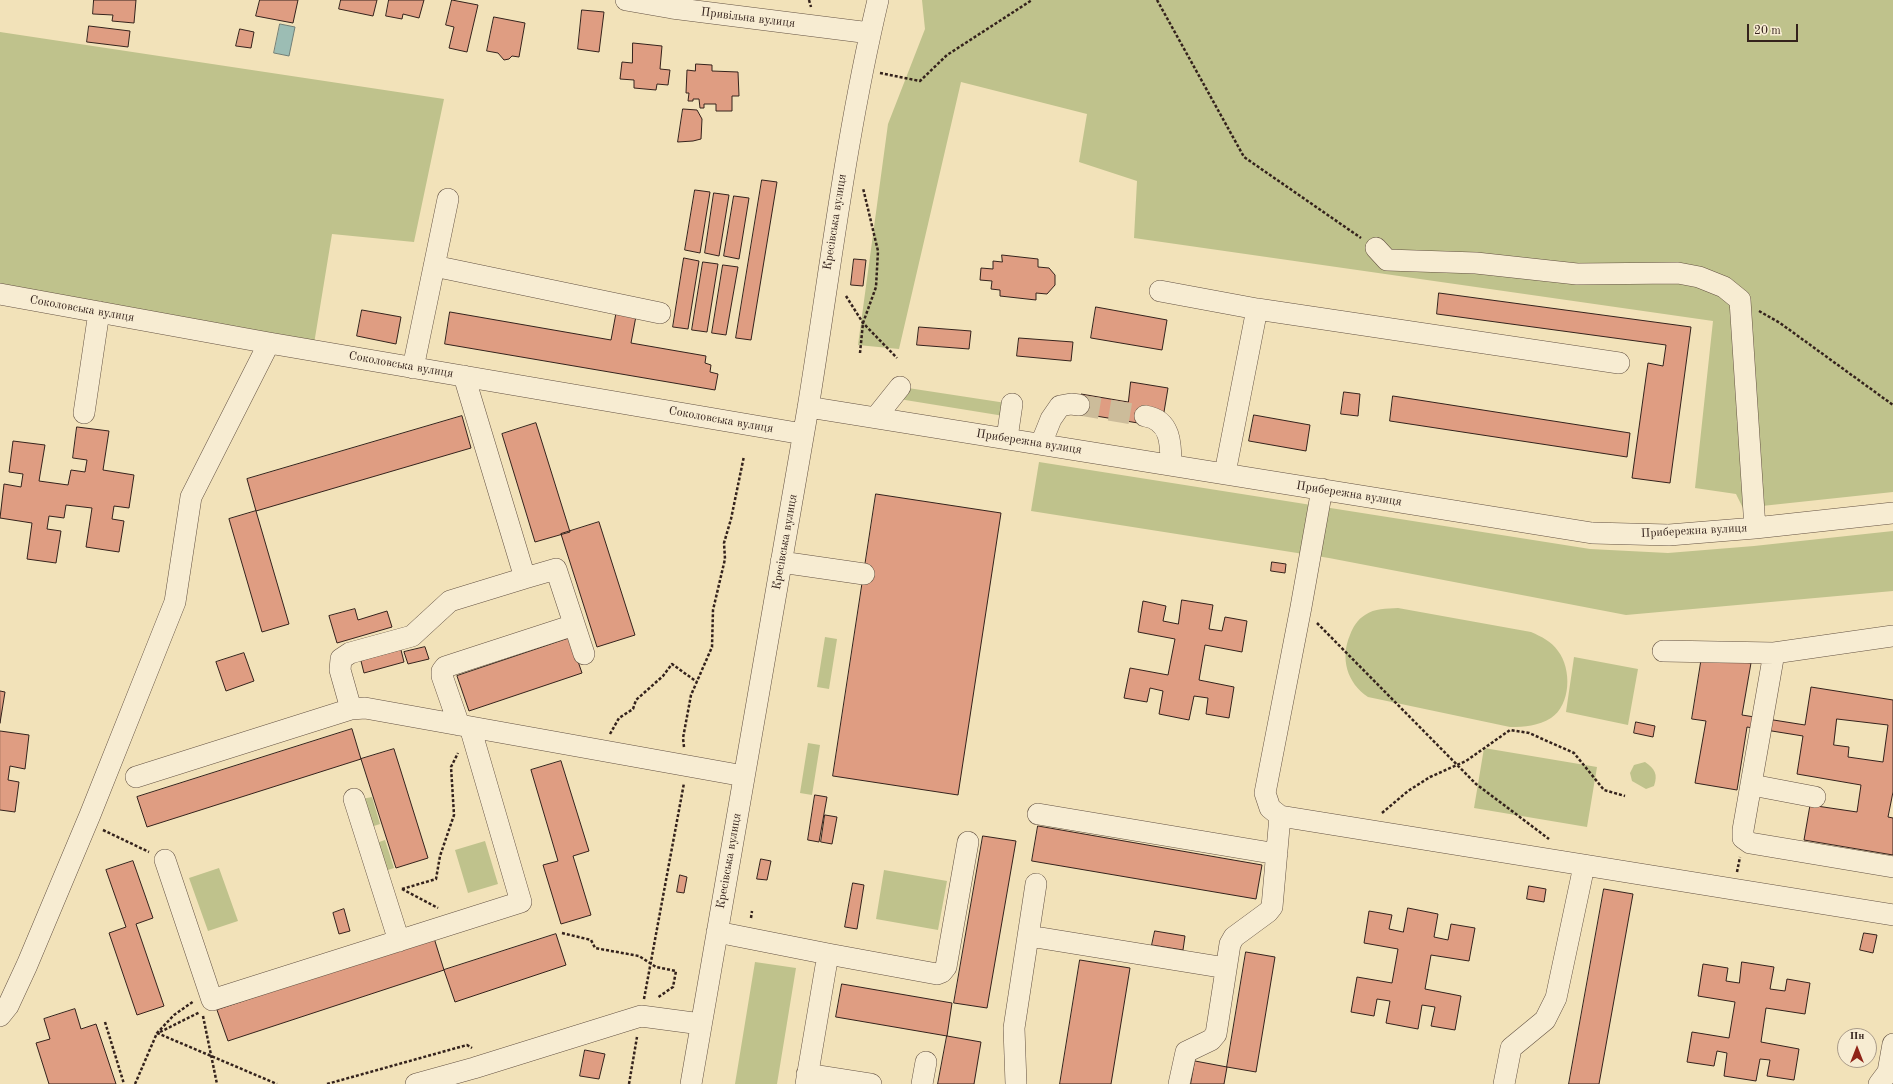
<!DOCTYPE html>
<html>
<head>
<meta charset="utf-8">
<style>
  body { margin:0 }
  #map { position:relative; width:1893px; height:1084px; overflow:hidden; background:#f2e2b9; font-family:"Old Standard TT",serif }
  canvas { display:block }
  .north { position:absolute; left:1837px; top:1028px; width:40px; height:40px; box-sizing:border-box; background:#f7ecd2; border:1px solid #a99b89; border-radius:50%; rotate:0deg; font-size:11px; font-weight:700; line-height:16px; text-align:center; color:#34221c }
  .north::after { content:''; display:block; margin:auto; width:14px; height:18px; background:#8f2418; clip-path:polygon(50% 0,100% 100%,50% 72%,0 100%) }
  .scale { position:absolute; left:1747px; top:24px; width:51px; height:18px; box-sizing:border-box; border:2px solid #34221c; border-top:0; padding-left:5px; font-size:12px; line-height:14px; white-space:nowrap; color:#34221c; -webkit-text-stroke:3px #f7ecd2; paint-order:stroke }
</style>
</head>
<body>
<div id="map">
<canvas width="1893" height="1084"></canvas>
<div class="north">Пн</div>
<div class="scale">20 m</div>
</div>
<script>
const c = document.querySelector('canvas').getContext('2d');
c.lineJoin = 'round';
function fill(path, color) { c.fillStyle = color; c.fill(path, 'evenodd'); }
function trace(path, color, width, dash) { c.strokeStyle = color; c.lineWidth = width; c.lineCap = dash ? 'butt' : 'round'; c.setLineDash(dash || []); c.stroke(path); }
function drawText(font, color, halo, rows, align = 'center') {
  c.font = font + ' "Old Standard TT",serif'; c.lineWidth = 4; c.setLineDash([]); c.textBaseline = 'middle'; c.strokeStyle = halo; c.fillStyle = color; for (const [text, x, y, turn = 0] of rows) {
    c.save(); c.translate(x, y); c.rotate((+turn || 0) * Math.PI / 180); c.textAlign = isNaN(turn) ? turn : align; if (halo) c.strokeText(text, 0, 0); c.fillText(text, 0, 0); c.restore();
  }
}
fill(new Path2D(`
  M 922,0 L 1893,0 L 1893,492 L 1743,508 L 1736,494 L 1695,488 L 1713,321 L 1134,238 L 1137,181 L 1079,162 L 1087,114 L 961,82 L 899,349 L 858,345 L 888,124 L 925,29 Z
  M 0,32 L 444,99 L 414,242 L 332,234 L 313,350 L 0,294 Z
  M 908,388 L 1006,403 L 1004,416 L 899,399 Z
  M 1039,462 L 1590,549 L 1668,553 L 1754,546 L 1893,531 L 1893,591 L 1626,615 L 1329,558 L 1031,511 Z
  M 1398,608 L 1531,632 C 1542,637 1551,641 1558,651 C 1572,669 1571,705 1551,718 C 1538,726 1525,727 1510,727 L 1368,697 C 1347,683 1340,658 1350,635 C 1353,627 1357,620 1365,615 C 1375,608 1386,609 1398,608 Z
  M 825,637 L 837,639 L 829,689 L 817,687 Z
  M 1574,657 L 1638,669 L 1628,725 L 1566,712 Z
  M 808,743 L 820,745 L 812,795 L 800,793 Z
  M 1484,748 L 1597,767 L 1587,827 L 1474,808 Z
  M 1645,762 C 1655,769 1658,774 1654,786 L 1646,789 L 1632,781 L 1630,773 L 1634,765 Z
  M 372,797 L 380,824 L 371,827 L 362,799 Z
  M 385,840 L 394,868 L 385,871 L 376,843 Z
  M 485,841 L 498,884 L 468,893 L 455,850 Z
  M 219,868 L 238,921 L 208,931 L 189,878 Z
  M 884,870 L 947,881 L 938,930 L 876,919 Z
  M 755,962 L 796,968 L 777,1084 L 735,1084 Z`), '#bfc28c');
const water = new Path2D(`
  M 280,24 L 295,27 L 289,56 L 274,53 Z`);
fill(water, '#9cbdb4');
trace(water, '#727f77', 1);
const building = new Path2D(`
  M 94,0 L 136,0 L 134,23 L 112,21 L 113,15 L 93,14 Z
  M 260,0 L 298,0 L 293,23 L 256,16 Z
  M 341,0 L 377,0 L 373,16 L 339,9 Z
  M 389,0 L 424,0 L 419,18 L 403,14 L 402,19 L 386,16 Z
  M 452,0 L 478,5 L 467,52 L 449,48 L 454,27 L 446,25 Z
  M 582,10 L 604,12 L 599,52 L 578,49 Z
  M 494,17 L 525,23 L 519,57 L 512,56 L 509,59 L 504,60 L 498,53 L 487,51 Z
  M 89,26 L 130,31 L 128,47 L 87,42 Z
  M 240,29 L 254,32 L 251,48 L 236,46 Z
  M 633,43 L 662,46 L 660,69 L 670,70 L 668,85 L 657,84 L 656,90 L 634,88 L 634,80 L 620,79 L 622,62 L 632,63 Z
  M 696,64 L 712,65 L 712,71 L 738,72 L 739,96 L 732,96 L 732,111 L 716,111 L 716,104 L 704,104 L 704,108 L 700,108 L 699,99 L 693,99 L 693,101 L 688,101 L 689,93 L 686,93 L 687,70 L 695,71 Z
  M 683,109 L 697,110 L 702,119 L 701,139 L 693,141 L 678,142 Z
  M 762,180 L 777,182 L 751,340 L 736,338 Z
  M 695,190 L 710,192 L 700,253 L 685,250 Z
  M 714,193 L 729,195 L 719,256 L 705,253 Z
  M 734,196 L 749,198 L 739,259 L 724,256 Z
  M 1002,255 L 1038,259 L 1038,267 L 1049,268 L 1055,275 L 1055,285 L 1047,294 L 1036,293 L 1036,300 L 1000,296 L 1000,290 L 991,289 L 992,281 L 980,280 L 981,268 L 993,269 L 993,261 L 1002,262 Z
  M 684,258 L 699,261 L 688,329 L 673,327 Z
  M 854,259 L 866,260 L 863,286 L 851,285 Z
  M 703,262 L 718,264 L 707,332 L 692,330 Z
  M 723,265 L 738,267 L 726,335 L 712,333 Z
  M 1439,293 L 1691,327 L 1670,483 L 1632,478 L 1648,363 L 1663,366 L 1666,345 L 1437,314 Z
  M 1096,307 L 1167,320 L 1162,350 L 1091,338 Z
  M 362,310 L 401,317 L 396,344 L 357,336 Z
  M 450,312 L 611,340 L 616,313 L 636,316 L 631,343 L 706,356 L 705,363 L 711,365 L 710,372 L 718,374 L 715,390 L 445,344 Z
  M 919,327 L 971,331 L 969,349 L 917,345 Z
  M 1019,338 L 1073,342 L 1071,361 L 1017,356 Z
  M 1131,382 L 1168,388 L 1164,412 L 1146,409 L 1144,424 L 1078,413 L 1081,394 L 1128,402 Z
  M 1344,392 L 1360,394 L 1358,416 L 1341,414 Z
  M 1393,396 L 1630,433 L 1627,457 L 1390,421 Z
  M 1254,415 L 1310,425 L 1306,451 L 1249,441 Z
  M 462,416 L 471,448 L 256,511 L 247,479 Z
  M 536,423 L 570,532 L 535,542 L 502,434 Z
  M 77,427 L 109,431 L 103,470 L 134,475 L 129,508 L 114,506 L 112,519 L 124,521 L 119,552 L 86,547 L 92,508 L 66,505 L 64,518 L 49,516 L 47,529 L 61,531 L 56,563 L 27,559 L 32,523 L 0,518 L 4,484 L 21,487 L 23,474 L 9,472 L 13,441 L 45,445 L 39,481 L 68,485 L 71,470 L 85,472 L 87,460 L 73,458 Z
  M 876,494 L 1001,513 L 958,795 L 833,776 Z
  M 256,511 L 289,624 L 262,632 L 229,519 Z
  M 599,522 L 635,635 L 597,647 L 561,534 Z
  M 1272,562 L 1286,564 L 1285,573 L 1271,571 Z
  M 1182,600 L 1213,605 L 1209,629 L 1222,631 L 1225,617 L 1247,621 L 1242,652 L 1205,645 L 1199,680 L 1234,687 L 1229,718 L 1206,714 L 1208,698 L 1194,696 L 1189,720 L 1159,714 L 1163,691 L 1150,688 L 1147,702 L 1124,698 L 1130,668 L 1168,675 L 1175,639 L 1138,632 L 1143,601 L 1166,606 L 1163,621 L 1178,624 Z
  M 355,609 L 358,620 L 387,611 L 392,627 L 337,643 L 329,616 Z
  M 570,638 L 582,673 L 469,711 L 457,676 Z
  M 425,647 L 429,659 L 408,664 L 404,652 Z
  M 401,650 L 404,662 L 364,673 L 361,661 Z
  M 244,653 L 254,681 L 226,691 L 216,662 Z
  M 1702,656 L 1751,663 L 1742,715 L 1805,725 L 1811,687 L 1893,700 L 1893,792 L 1888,817 L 1893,818 L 1893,855 L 1804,840 L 1810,805 L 1857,812 L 1861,785 L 1797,774 L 1803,736 L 1747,727 L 1737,790 L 1695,783 L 1706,721 L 1692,719 ZM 1837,719 L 1888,725 L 1883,762 L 1848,757 L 1849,747 L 1834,745 Z
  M 0,691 L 5,692 L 0,723 Z
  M 1636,722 L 1655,726 L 1653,737 L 1634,733 Z
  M 352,729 L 361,759 L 147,827 L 137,797 Z
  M 0,731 L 29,735 L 25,769 L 10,766 L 8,780 L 19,782 L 15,812 L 0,810 Z
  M 394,749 L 428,858 L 396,868 L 361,759 Z
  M 561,761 L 589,851 L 573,856 L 591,915 L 561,924 L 543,865 L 558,861 L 531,770 Z
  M 815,795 L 827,797 L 819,842 L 808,840 Z
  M 825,815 L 837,817 L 832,844 L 821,842 Z
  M 1038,826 L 1262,865 L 1256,899 L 1032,861 Z
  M 983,836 L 1016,841 L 987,1008 L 954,1003 Z
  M 761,859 L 771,861 L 767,880 L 757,879 Z
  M 133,861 L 153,918 L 136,924 L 164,1006 L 137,1015 L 109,933 L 126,927 L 106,870 Z
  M 680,875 L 687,877 L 684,893 L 677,892 Z
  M 853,883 L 864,885 L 857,929 L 845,927 Z
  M 1529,886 L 1546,889 L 1544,902 L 1527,899 Z
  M 1604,889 L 1633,894 L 1599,1084 L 1569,1084 Z
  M 1408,908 L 1438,914 L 1434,937 L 1448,940 L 1451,924 L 1475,928 L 1469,961 L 1431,955 L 1425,989 L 1461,996 L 1455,1030 L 1431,1026 L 1435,1007 L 1422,1005 L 1418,1029 L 1386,1023 L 1390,1001 L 1377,999 L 1374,1016 L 1351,1012 L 1357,977 L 1392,983 L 1398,949 L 1364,943 L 1369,911 L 1392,915 L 1389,929 L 1403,932 Z
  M 344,909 L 350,931 L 339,934 L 333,913 Z
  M 1155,931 L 1185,936 L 1183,950 L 1152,945 Z
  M 1864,933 L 1877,935 L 1873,953 L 1860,950 Z
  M 556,934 L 566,965 L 455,1002 L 444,970 Z
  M 434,938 L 444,970 L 228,1041 L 217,1010 Z
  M 1246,952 L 1275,957 L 1256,1072 L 1227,1067 Z
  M 1080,960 L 1130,968 L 1111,1084 L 1060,1084 Z
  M 1742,962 L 1774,967 L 1770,989 L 1785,991 L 1787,979 L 1810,983 L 1805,1014 L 1766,1008 L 1761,1042 L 1799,1049 L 1794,1080 L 1767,1076 L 1770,1060 L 1760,1059 L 1756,1081 L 1724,1076 L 1727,1053 L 1717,1051 L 1714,1066 L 1687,1062 L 1692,1032 L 1729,1038 L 1735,1002 L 1698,996 L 1703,964 L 1728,968 L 1726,981 L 1739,983 Z
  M 842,984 L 952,1003 L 947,1036 L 836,1017 Z
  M 75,1009 L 81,1029 L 96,1024 L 116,1084 L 49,1084 L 36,1043 L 50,1039 L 44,1019 Z
  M 947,1036 L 981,1042 L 974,1084 L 938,1084 Z
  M 585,1050 L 605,1054 L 599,1079 L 580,1076 Z
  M 1195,1061 L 1227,1067 L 1224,1084 L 1191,1084 Z`);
fill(building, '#df9d82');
trace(building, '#34221c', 1);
trace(new Path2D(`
  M 1079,405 L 1145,416`), '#ccbc9a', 21, [21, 10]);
const minor = new Path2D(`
  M 626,0 L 672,8 L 870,33
  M 1376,248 L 1387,260 L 1476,263 L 1577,274 L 1678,273 L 1699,277 L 1724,287 L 1740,300 L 1755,528
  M 434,266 L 660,313
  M 1160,291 L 1257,309
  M 0,294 L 269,343 L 803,434
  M 413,368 L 448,199
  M 464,376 L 525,578 L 556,569 L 584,654
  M 808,407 L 1592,533 L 1669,535 L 1755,528 L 1893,513
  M 84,413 L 99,312
  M 1145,416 C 1171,420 1171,444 1171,465
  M 876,417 L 900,387
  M 1007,438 L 1012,404
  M 1041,444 L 1051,419 L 1060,406 L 1071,404 L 1079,405
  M 1225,473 L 1257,309 L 1619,363
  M 1322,489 L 1301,607 L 1265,793 L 1270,808 L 1280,816 L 1893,915
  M 781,562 L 864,574
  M 1893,636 L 1774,653 L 1743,830 L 1743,838 L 1750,843 L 1893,867
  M 1663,651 L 1774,653
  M 351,709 L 340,670 L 341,659 L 350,653 L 412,636 L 450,601 L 525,578
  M 459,725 L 442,676 L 442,671 L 445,667 L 574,625
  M 136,777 L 351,709 L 365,708 L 744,776
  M 1752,785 L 1815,797
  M 354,799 L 399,941
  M 1038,814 L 1277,854
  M 165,860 L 212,1000 L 521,902 L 470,727
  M 717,932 L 828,954 L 806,1084
  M 1029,936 L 1226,968
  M 828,954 L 937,974 L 942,972 L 946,967 L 968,842
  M 0,1016 L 8,1006 L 27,965 L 90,815 L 175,602 L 191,497 L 269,343
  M 807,1074 L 871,1084
  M 416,1084 L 474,1068 L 641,1016 L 701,1024
  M 691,1084 C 730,859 771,634 808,408 C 830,272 846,135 878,0
  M 922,1084 L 926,1062
  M 1016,1084 L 1014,1028 L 1036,884
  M 1179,1084 L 1186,1052 L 1211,1040 L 1216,1034 L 1230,944 L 1234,937 L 1268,912 L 1272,907 L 1280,816
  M 1504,1084 L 1511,1048 L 1545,1020 L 1556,998 L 1584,866
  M 1879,1084 L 1888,1072 L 1893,1044`);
trace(minor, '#645243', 22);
trace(new Path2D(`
  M 809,0 L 811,7
  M 1157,0 L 1244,157 L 1361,238
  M 880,73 L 920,81 L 947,55 L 1032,0
  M 846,296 L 863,323 L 897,358
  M 1759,311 L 1780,323 L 1893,405
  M 860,353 L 863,323 L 876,287 L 878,251 L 863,188
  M 1317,623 L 1476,784 L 1549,839
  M 610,734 L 619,718 L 633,709 L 636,700 L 663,676 L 672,664 L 697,682
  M 684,747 L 683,738 L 691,695 L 712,647 L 713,610 L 725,559 L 724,543 L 731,519 L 744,456
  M 1382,813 L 1408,791 L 1430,777 L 1466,761 L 1510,730 L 1529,733 L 1574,753 L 1604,790 L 1625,796
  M 103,830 L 149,852
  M 1737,872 L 1740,857
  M 402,889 L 436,879 L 440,856 L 454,815 L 451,767 L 458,753
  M 402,889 L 438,908
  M 751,918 L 752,911
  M 562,933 L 591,940 L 595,948 L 639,956 L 656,967 L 676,971 L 673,987 L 657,998
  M 644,999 L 684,783
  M 203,1016 L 217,1084
  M 105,1022 L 124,1084
  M 160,1032 L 200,1012
  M 157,1033 L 277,1084
  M 135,1084 L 157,1033 L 174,1015 L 194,1001
  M 327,1084 L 467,1045 L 472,1048
  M 629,1084 L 637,1037`), '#34221c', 2.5, [3, 2]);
trace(minor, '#f7ecd2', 21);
drawText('12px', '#34221c', '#f7ecd2', [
  ["Привільна вулиця",748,18,7],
  ["Кресівська вулиця",835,222,-81],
  ["Соколовська вулиця",82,309,10],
  ["Соколовська вулиця",401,365,10],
  ["Соколовська вулиця",721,420,10],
  ["Прибережна вулиця",1029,442,9],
  ["Прибережна вулиця",1349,494,9],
  ["Прибережна вулиця",1694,531,-3],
  ["Кресівська вулиця",785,542,-80],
  ["Кресівська вулиця",729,861,-80]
]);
</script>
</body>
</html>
